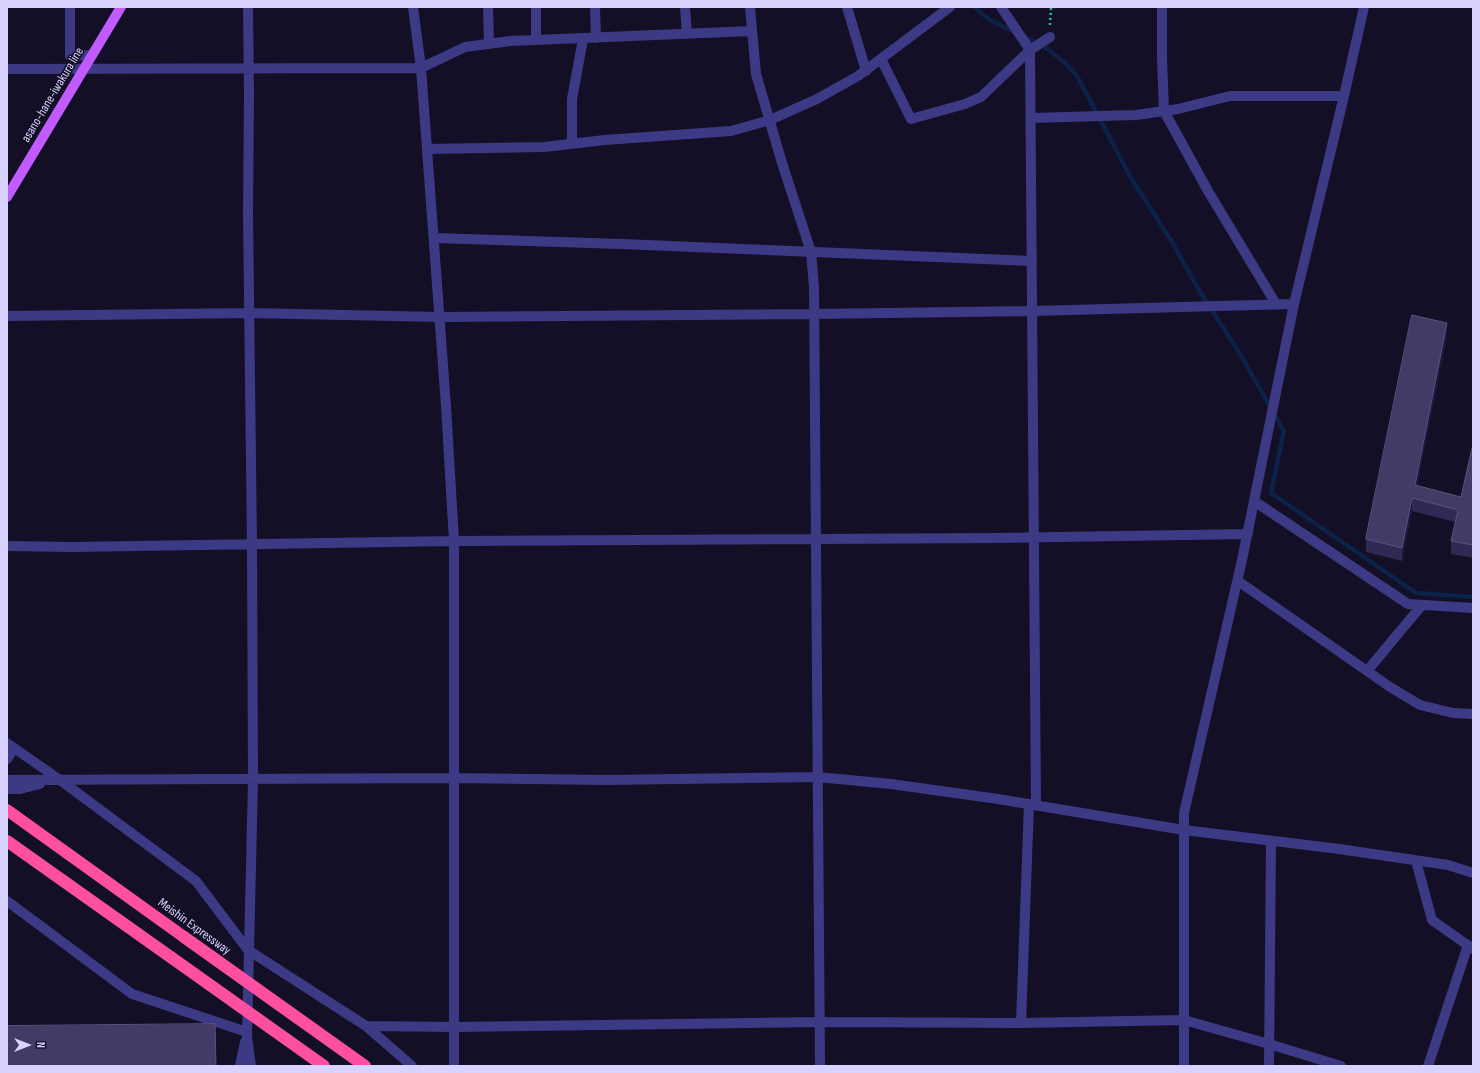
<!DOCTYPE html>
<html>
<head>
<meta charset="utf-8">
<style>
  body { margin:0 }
  #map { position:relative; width:1480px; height:1073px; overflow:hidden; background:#130f26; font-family:"Sofia Sans Condensed",sans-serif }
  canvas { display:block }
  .frame { position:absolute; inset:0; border:8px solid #d9d4ff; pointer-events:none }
  .north { position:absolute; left:8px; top:1025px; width:40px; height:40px; -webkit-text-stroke:3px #130f26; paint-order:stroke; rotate:90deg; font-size:11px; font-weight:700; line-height:16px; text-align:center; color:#d9d4ff }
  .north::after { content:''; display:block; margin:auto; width:14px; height:18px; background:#d9d4ff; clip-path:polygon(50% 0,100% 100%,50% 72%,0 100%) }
</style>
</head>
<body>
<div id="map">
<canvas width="1480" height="1073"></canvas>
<div class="frame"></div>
<div class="north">N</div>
</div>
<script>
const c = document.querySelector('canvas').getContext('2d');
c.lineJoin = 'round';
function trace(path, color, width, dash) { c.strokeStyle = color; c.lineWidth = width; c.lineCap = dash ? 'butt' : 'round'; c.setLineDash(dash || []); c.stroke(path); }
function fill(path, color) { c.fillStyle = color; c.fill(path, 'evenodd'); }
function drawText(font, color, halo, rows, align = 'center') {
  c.font = font + ' "Sofia Sans Condensed",sans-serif'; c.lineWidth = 3; c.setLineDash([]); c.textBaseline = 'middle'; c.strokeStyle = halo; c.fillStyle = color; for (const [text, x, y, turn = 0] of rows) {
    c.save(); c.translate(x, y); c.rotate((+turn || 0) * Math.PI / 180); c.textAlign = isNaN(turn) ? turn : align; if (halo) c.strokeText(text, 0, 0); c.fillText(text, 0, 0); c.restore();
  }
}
trace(new Path2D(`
  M 974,7 L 990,20 L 1015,32
  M 1023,36 L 1045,47 L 1064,62 L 1077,76 L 1131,178 L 1172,242 L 1200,292 L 1239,352 L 1284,431 L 1271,493 L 1416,593 L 1473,597`), '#0c2248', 4.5);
trace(new Path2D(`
  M 1050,25 L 1051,8 L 1055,7`), '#2fb8b0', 2.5, [2, 3]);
trace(new Path2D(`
  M 70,7 L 70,56 L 92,55
  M 248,7 L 249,92 L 248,214 L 252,544 L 253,780 L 247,1037 L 251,1066
  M 413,7 L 421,68 L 446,406 L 454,541 L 454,1066
  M 488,7 L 489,44
  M 595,7 L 596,38
  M 685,7 L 687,34
  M 750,7 L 756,74 L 782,163 L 811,252 L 814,287 L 820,1066
  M 847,7 L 866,71
  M 1001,7 L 1030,50 L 1036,805
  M 1162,7 L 1162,59 L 1164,111 L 1208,191 L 1276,304
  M 536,40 L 536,7
  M 881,59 L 911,119 L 965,104 L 981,97 L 1030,50 L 1050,37
  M 7,69 L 421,68 L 465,47 L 510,41 L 752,31
  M 1031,118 L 1136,115 L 1178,109 L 1230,96 L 1344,96
  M 572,144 L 572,99 L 583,39
  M 427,149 L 544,147 L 605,140 L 731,131 L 770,120 L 817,99 L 858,76 L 950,7
  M 434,238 L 622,244 L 1032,261
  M 7,316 L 249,313 L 440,317 L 814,314 L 1032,311 L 1294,304
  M 1254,501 L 1408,604 L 1473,608
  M 7,546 L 72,547 L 454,541 L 996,538 L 1248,534
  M 1238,581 L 1390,687 L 1420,705 L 1453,713 L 1473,714
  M 1367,671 L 1422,605
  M 7,743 L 60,780 L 196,881 L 248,950 L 366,1026 L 412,1066
  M 7,759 L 14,748
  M 7,780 L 454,778 L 607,780 L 817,777 L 891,784 L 998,799 L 1184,830 L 1339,849 L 1448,865 L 1473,873
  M 7,789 L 20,789 L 40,784
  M 1416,861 L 1432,920 L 1473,949
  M 7,901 L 132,994 L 247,1032
  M 1021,1023 L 1029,804
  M 366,1026 L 454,1027 L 820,1022 L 1021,1023 L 1184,1020 L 1269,1044 L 1341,1066
  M 240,1066 L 245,1042
  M 1184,1066 L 1184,813 L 1242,560 L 1294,304 L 1344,96 L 1364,7
  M 1269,1066 L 1271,841
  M 1428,1066 L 1468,945`), '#3d3a85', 10);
trace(new Path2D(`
  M 7,197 L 121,7`), '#c25bff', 10);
trace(new Path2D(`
  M 7,810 L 184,937
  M 7,841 L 172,958`), '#ff4fa3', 12);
trace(new Path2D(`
  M 184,937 L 365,1066
  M 172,958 L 324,1066`), '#ff4fa3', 12);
fill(new Path2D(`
  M 1447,337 L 1417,486 L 1461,497 L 1473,444 L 1473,558 L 1451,554 L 1451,541 L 1455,522 L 1412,511 L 1402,561 L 1366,552 L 1366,539 Z`), '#312854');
fill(new Path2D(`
  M 1447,323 L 1447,337 L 1415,499 L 1415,485 Z
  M 1412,498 L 1412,511 L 1402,561 L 1402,548 Z`), '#1d163a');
const building = new Path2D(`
  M 1412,315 L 1447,323 L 1415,485 L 1461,497 L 1473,444 L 1473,545 L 1451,541 L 1458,510 L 1412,498 L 1402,548 L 1366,539 Z
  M 215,1024 L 216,1066 L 7,1066 L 7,1026 Z`);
fill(building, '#433a66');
trace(building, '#5a527e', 1);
drawText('13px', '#d9d4ff', '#130f26', [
  ["asano-hane-iwakura line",53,95,-59],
  ["Meishin Expressway",194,927,36]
]);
</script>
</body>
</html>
